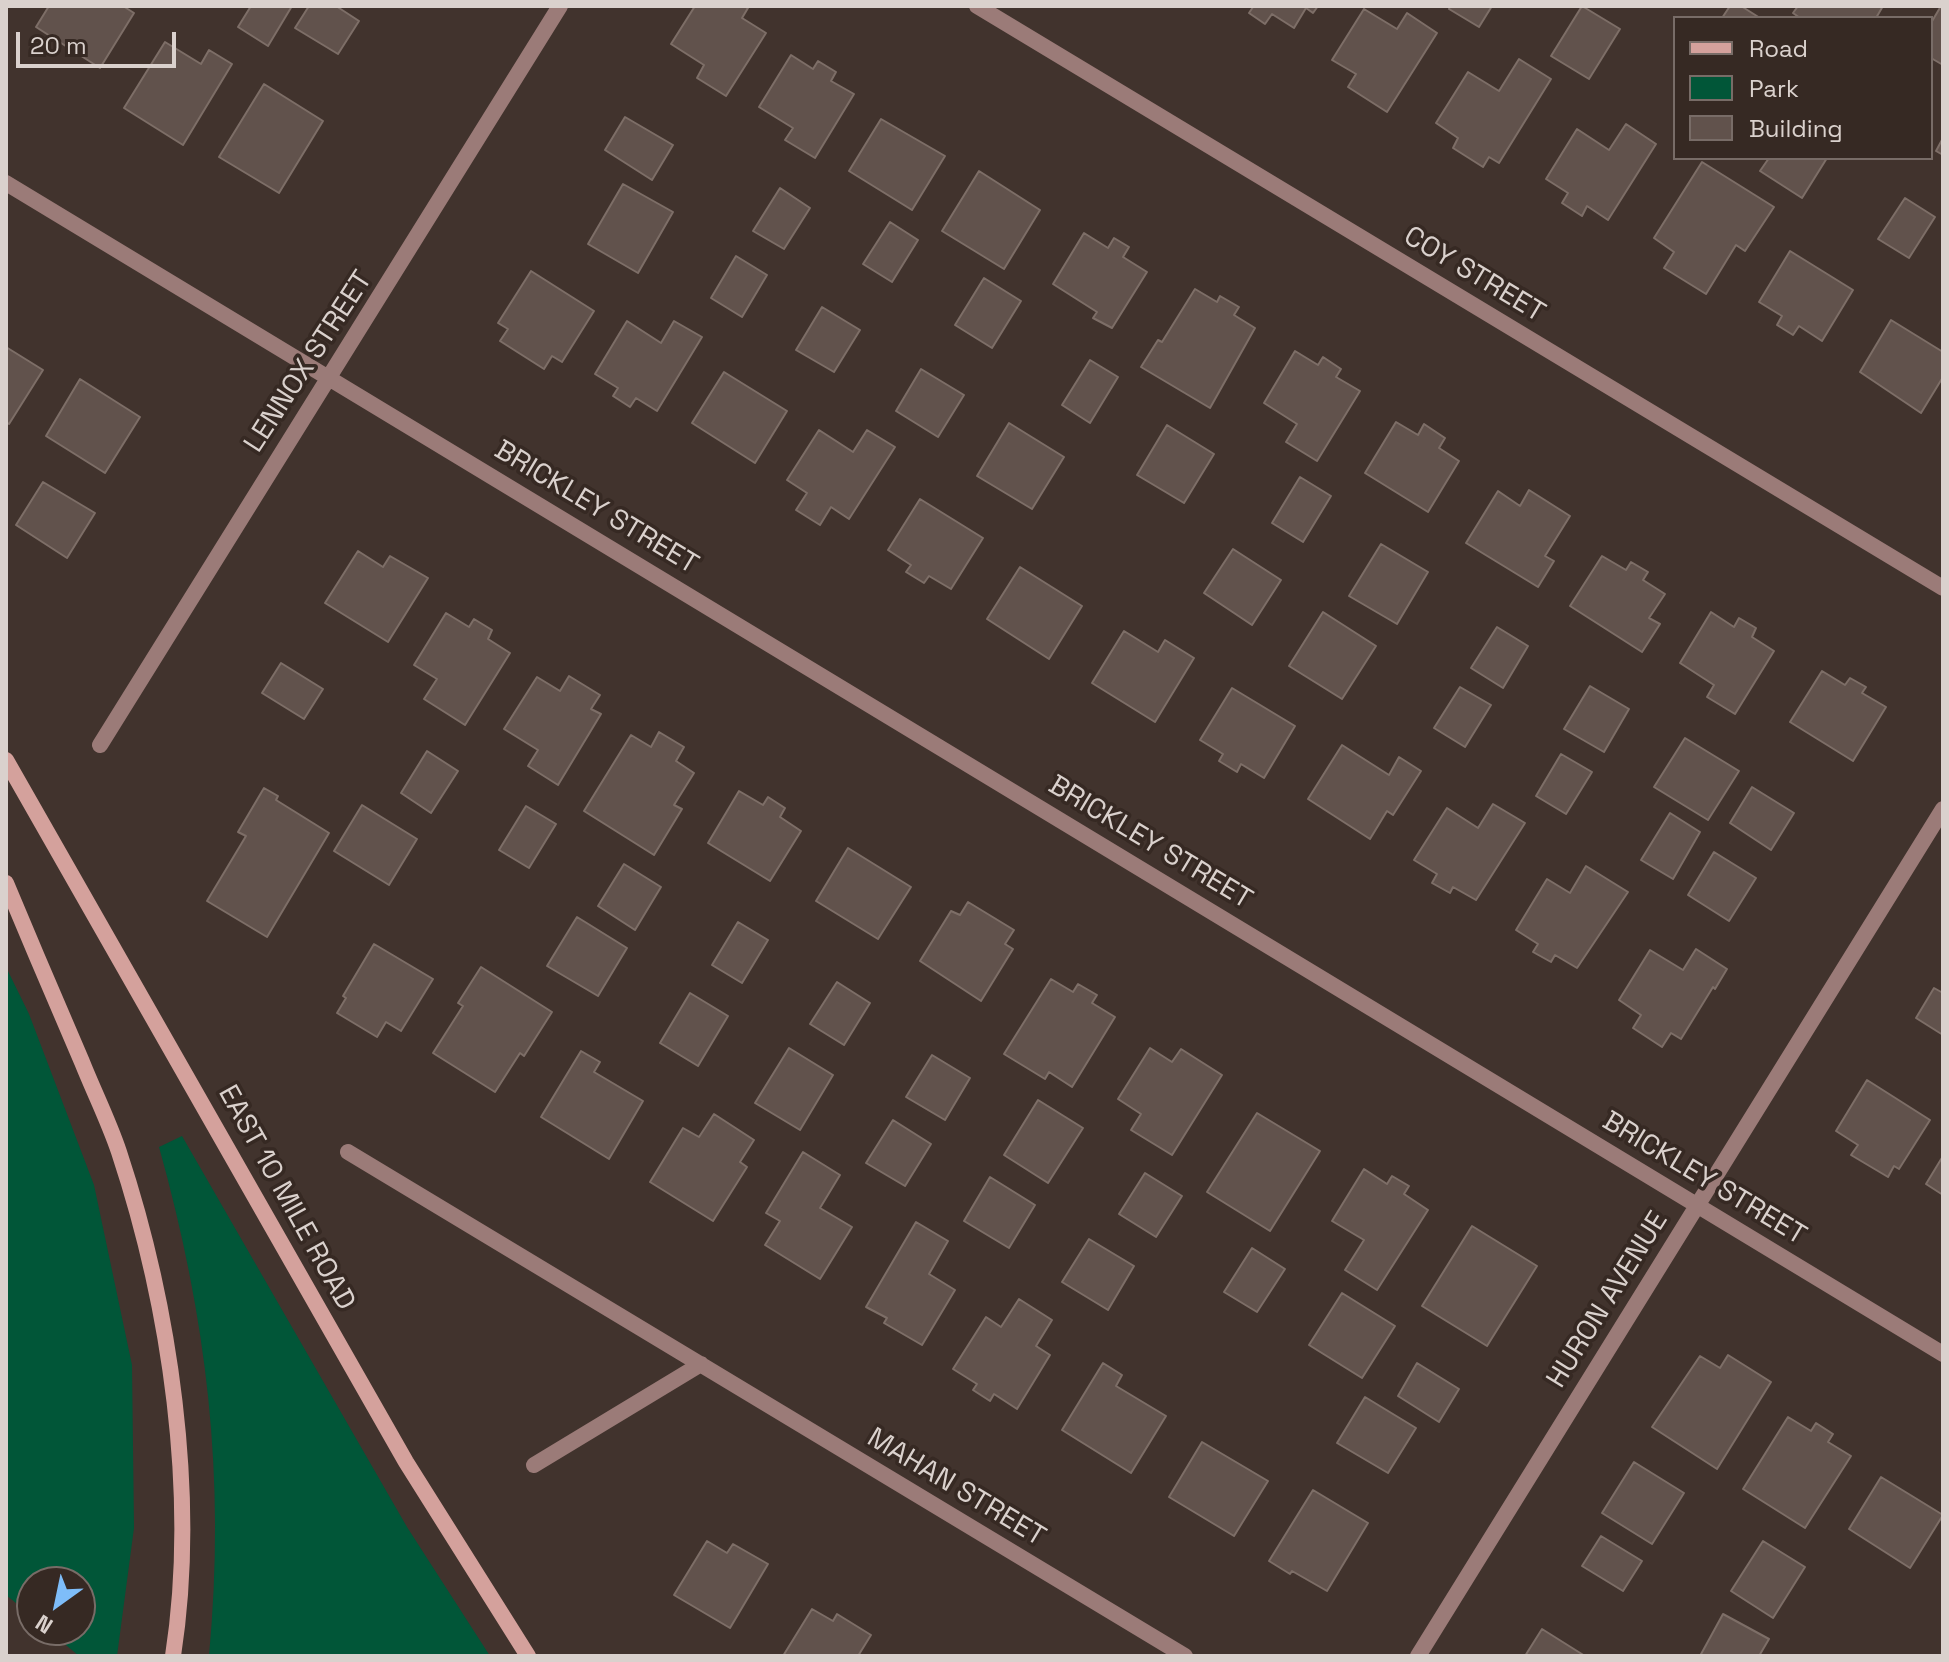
<!DOCTYPE html>
<html>
<head>
<meta charset="utf-8">
<style>
  body { margin:0 }
  #map { position:relative; width:1949px; height:1662px; overflow:hidden; background:#41332d; font-family:"Space Grotesk",sans-serif }
  canvas { display:block }
  .frame { position:absolute; inset:0; border:8px solid #dad1cd; pointer-events:none }
  .legend { position:absolute; left:1673px; top:16px; width:260px; height:144px; box-sizing:border-box; background:#362923; border:2px solid #786c67; margin:0; padding:10px 14px; list-style:none; font-size:24px; color:#dad1cd }
  .legend li { display:flex; align-items:center; gap:16px; height:40px }
  .legend b { width:40px; border:2px solid #786c67 }
  .north { position:absolute; left:16px; top:1566px; width:80px; height:80px; box-sizing:border-box; background:#362923; border:2px solid #786c67; border-radius:50%; rotate:213deg; font-size:22px; font-weight:700; line-height:32px; text-align:center; color:#dad1cd }
  .north::after { content:''; display:block; margin:auto; width:28px; height:36px; background:#7ebdf9; clip-path:polygon(50% 0,100% 100%,50% 72%,0 100%) }
  .scale { position:absolute; left:16px; top:32px; width:160px; height:36px; box-sizing:border-box; border:4px solid #dad1cd; border-top:0; padding-left:10px; font-size:24px; line-height:28px; white-space:nowrap; color:#dad1cd; -webkit-text-stroke:6px #362923; paint-order:stroke }
</style>
</head>
<body>
<div id="map">
<canvas width="1949" height="1662"></canvas>
<div class="frame"></div>
<ul class="legend">
<li><b style="height:10px;background:#d4a19c"></b>Road</li>
<li><b style="height:22px;background:#015638"></b>Park</li>
<li><b style="height:22px;background:#61524c"></b>Building</li>
</ul>
<div class="north">N</div>
<div class="scale">20 m</div>
</div>
<script>
const c = document.querySelector('canvas').getContext('2d');
c.lineJoin = 'round';
function fill(path, color) { c.fillStyle = color; c.fill(path, 'evenodd'); }
function trace(path, color, width, dash) { c.strokeStyle = color; c.lineWidth = width; c.lineCap = dash ? 'butt' : 'round'; c.setLineDash(dash || []); c.stroke(path); }
function drawText(font, color, halo, rows, align = 'center') {
  c.font = font + ' "Space Grotesk",sans-serif'; c.lineWidth = 7; c.setLineDash([]); c.textBaseline = 'middle'; c.strokeStyle = halo; c.fillStyle = color; for (const [text, x, y, turn = 0] of rows) {
    c.save(); c.translate(x, y); c.rotate((+turn || 0) * Math.PI / 180); c.textAlign = isNaN(turn) ? turn : align; if (halo) c.strokeText(text, 0, 0); c.fillText(text, 0, 0); c.restore();
  }
}
fill(new Path2D(`
  M 6,967 L 29,1014 L 94,1185 L 132,1365 L 134,1528 L 117,1656 L 79,1656 L 48,1630 L 80,1630 L 80,1582 L 32,1582 L 32,1616 L 6,1595 Z
  M 182,1136 L 407,1527 L 490,1656 L 209,1656 C 226,1477 207,1319 159,1147 Z`), '#015638');
const building = new Path2D(`
  M 49,6 L 123,6 L 134,13 L 100,68 L 36,27 Z
  M 251,6 L 292,6 L 268,46 L 238,27 Z
  M 309,6 L 336,6 L 359,21 L 338,54 L 295,28 Z
  M 695,6 L 744,6 L 748,8 L 742,18 L 766,33 L 726,96 L 697,78 L 704,65 L 671,44 Z
  M 1251,6 L 1318,6 L 1313,13 L 1306,8 L 1294,28 L 1272,14 L 1265,24 L 1249,13 L 1253,7 Z
  M 1450,6 L 1492,6 L 1479,27 L 1449,9 Z
  M 1582,6 L 1620,29 L 1589,79 L 1551,56 Z
  M 1730,6 L 1741,6 L 1760,18 L 1722,18 Z
  M 1798,6 L 1883,6 L 1876,18 L 1800,18 L 1793,13 Z
  M 1941,6 L 1943,6 L 1943,65 L 1931,58 L 1931,23 Z
  M 1364,9 L 1397,29 L 1407,13 L 1437,33 L 1387,112 L 1348,87 L 1356,74 L 1332,60 Z
  M 165,42 L 201,64 L 209,50 L 232,64 L 183,145 L 124,108 Z
  M 791,55 L 813,69 L 818,61 L 836,72 L 831,81 L 854,94 L 815,158 L 785,140 L 793,128 L 759,107 Z
  M 1519,59 L 1551,79 L 1499,163 L 1489,157 L 1483,167 L 1453,148 L 1458,138 L 1436,123 L 1468,72 L 1499,91 Z
  M 264,84 L 323,121 L 279,193 L 219,157 Z
  M 625,117 L 673,145 L 652,180 L 605,150 Z
  M 881,119 L 945,156 L 912,210 L 849,171 Z
  M 1626,124 L 1656,144 L 1608,220 L 1587,206 L 1582,216 L 1562,203 L 1568,193 L 1546,179 L 1577,129 L 1609,150 Z
  M 1943,138 L 1943,155 L 1936,151 Z
  M 1769,158 L 1827,158 L 1802,198 L 1760,171 Z
  M 1702,162 L 1774,207 L 1745,251 L 1736,245 L 1706,294 L 1664,268 L 1674,252 L 1654,238 Z
  M 979,171 L 1040,210 L 1004,269 L 942,231 Z
  M 623,184 L 673,212 L 638,273 L 588,244 Z
  M 780,188 L 810,208 L 784,249 L 753,231 Z
  M 1905,198 L 1935,217 L 1909,258 L 1878,239 Z
  M 890,222 L 918,240 L 892,282 L 863,264 Z
  M 1084,233 L 1108,248 L 1114,238 L 1129,247 L 1123,257 L 1147,272 L 1112,328 L 1093,318 L 1097,312 L 1053,284 Z
  M 1790,251 L 1853,290 L 1822,341 L 1799,326 L 1793,335 L 1777,325 L 1782,316 L 1759,302 Z
  M 736,256 L 767,275 L 742,317 L 711,298 Z
  M 531,271 L 594,311 L 562,362 L 552,356 L 544,369 L 500,341 L 508,329 L 498,323 Z
  M 984,278 L 1021,301 L 992,348 L 955,325 Z
  M 1195,289 L 1217,302 L 1220,296 L 1239,307 L 1234,315 L 1255,328 L 1210,408 L 1141,367 L 1158,340 L 1162,342 Z
  M 822,307 L 860,330 L 834,372 L 796,350 Z
  M 1891,320 L 1943,352 L 1943,377 L 1921,413 L 1860,372 Z
  M 627,321 L 661,343 L 674,321 L 702,337 L 657,411 L 636,398 L 630,407 L 613,396 L 618,388 L 595,374 Z
  M 6,347 L 43,370 L 9,424 L 6,422 Z
  M 1295,351 L 1318,365 L 1323,357 L 1341,369 L 1336,377 L 1360,391 L 1317,461 L 1286,442 L 1297,424 L 1264,403 Z
  M 1090,360 L 1118,377 L 1090,423 L 1062,405 Z
  M 921,369 L 964,395 L 938,437 L 896,411 Z
  M 724,372 L 787,411 L 755,463 L 692,423 Z
  M 80,379 L 140,417 L 105,473 L 46,436 Z
  M 1396,422 L 1418,435 L 1424,424 L 1445,438 L 1439,448 L 1459,461 L 1428,512 L 1365,473 Z
  M 1009,423 L 1064,457 L 1032,509 L 977,476 Z
  M 1167,425 L 1214,454 L 1184,503 L 1137,475 Z
  M 819,430 L 853,452 L 867,430 L 895,447 L 849,519 L 831,507 L 820,525 L 796,510 L 807,493 L 787,480 Z
  M 1300,477 L 1331,496 L 1303,542 L 1272,523 Z
  M 43,482 L 95,513 L 67,558 L 16,525 Z
  M 1529,490 L 1570,516 L 1545,556 L 1554,561 L 1538,587 L 1466,543 L 1498,491 L 1520,506 Z
  M 920,499 L 983,538 L 951,589 L 929,576 L 924,583 L 906,572 L 911,565 L 888,550 Z
  M 1381,544 L 1428,572 L 1397,624 L 1349,596 Z
  M 1233,549 L 1281,580 L 1252,625 L 1204,593 Z
  M 358,551 L 383,567 L 390,556 L 428,578 L 388,642 L 325,603 Z
  M 1602,556 L 1626,570 L 1631,562 L 1648,572 L 1643,580 L 1665,594 L 1649,618 L 1660,624 L 1642,652 L 1570,606 Z
  M 1020,567 L 1082,606 L 1049,659 L 987,619 Z
  M 1323,612 L 1376,646 L 1342,699 L 1289,666 Z
  M 1711,612 L 1734,627 L 1739,618 L 1756,628 L 1752,637 L 1774,651 L 1735,714 L 1707,697 L 1714,685 L 1680,663 Z
  M 446,613 L 469,627 L 474,619 L 492,630 L 488,639 L 510,653 L 465,725 L 424,699 L 437,679 L 414,665 Z
  M 1497,627 L 1528,646 L 1503,688 L 1471,668 Z
  M 1124,631 L 1158,652 L 1165,640 L 1194,658 L 1155,722 L 1092,683 Z
  M 281,663 L 323,689 L 304,719 L 262,693 Z
  M 1822,671 L 1845,685 L 1850,678 L 1866,687 L 1862,693 L 1886,707 L 1853,761 L 1790,722 Z
  M 569,676 L 600,695 L 591,709 L 601,714 L 558,785 L 528,766 L 538,750 L 504,729 L 537,677 L 560,691 Z
  M 1590,686 L 1629,709 L 1604,752 L 1564,729 Z
  M 1460,687 L 1491,705 L 1465,747 L 1434,728 Z
  M 1232,688 L 1295,726 L 1264,778 L 1241,764 L 1237,772 L 1219,761 L 1223,754 L 1200,740 Z
  M 659,732 L 684,747 L 676,761 L 694,773 L 674,805 L 682,809 L 654,855 L 584,811 L 631,735 L 651,747 Z
  M 1685,738 L 1739,771 L 1708,820 L 1654,787 Z
  M 1342,745 L 1389,775 L 1399,757 L 1421,771 L 1393,815 L 1387,811 L 1370,839 L 1308,799 Z
  M 427,751 L 458,771 L 431,813 L 401,793 Z
  M 1561,754 L 1592,772 L 1566,814 L 1536,796 Z
  M 1752,787 L 1794,813 L 1771,850 L 1730,823 Z
  M 264,788 L 278,796 L 276,800 L 329,833 L 267,937 L 207,901 L 246,836 L 238,832 Z
  M 739,791 L 763,805 L 768,797 L 785,808 L 780,817 L 801,831 L 770,881 L 708,843 Z
  M 1493,804 L 1525,823 L 1476,900 L 1453,887 L 1450,893 L 1432,883 L 1437,874 L 1414,860 L 1447,808 L 1478,828 Z
  M 362,805 L 417,839 L 389,885 L 334,851 Z
  M 526,806 L 556,824 L 529,868 L 499,850 Z
  M 1670,813 L 1700,832 L 1673,879 L 1641,860 Z
  M 848,848 L 911,887 L 878,939 L 816,901 Z
  M 1714,852 L 1756,878 L 1729,921 L 1688,895 Z
  M 624,864 L 661,887 L 635,930 L 598,906 Z
  M 1586,866 L 1628,892 L 1577,968 L 1555,955 L 1551,962 L 1533,952 L 1538,944 L 1516,930 L 1547,879 L 1570,893 Z
  M 968,902 L 1014,930 L 1005,944 L 1013,949 L 981,1001 L 920,961 L 951,911 L 960,915 Z
  M 577,917 L 627,948 L 598,996 L 547,966 Z
  M 738,922 L 768,940 L 742,983 L 712,965 Z
  M 374,944 L 433,979 L 401,1031 L 386,1022 L 377,1037 L 337,1013 L 346,998 L 343,996 Z
  M 1696,949 L 1727,969 L 1715,989 L 1713,987 L 1681,1039 L 1671,1033 L 1662,1047 L 1633,1028 L 1641,1015 L 1619,1000 L 1650,950 L 1683,970 Z
  M 481,967 L 552,1012 L 524,1056 L 520,1053 L 495,1092 L 433,1053 L 463,1006 L 458,1003 Z
  M 1051,979 L 1073,992 L 1078,984 L 1097,995 L 1092,1003 L 1115,1017 L 1072,1087 L 1049,1072 L 1045,1079 L 1004,1054 Z
  M 837,982 L 870,1003 L 844,1045 L 810,1024 Z
  M 1934,988 L 1943,993 L 1943,1035 L 1916,1018 Z
  M 690,993 L 728,1016 L 698,1066 L 660,1043 Z
  M 789,1048 L 833,1075 L 800,1130 L 755,1103 Z
  M 1150,1048 L 1172,1062 L 1181,1049 L 1222,1075 L 1172,1155 L 1131,1130 L 1141,1114 L 1118,1099 Z
  M 581,1051 L 600,1062 L 594,1072 L 643,1101 L 609,1159 L 541,1117 Z
  M 932,1055 L 970,1078 L 945,1120 L 906,1097 Z
  M 1867,1080 L 1930,1120 L 1899,1169 L 1894,1166 L 1888,1177 L 1851,1155 L 1858,1145 L 1836,1131 Z
  M 1038,1100 L 1083,1128 L 1048,1183 L 1004,1155 Z
  M 1257,1113 L 1320,1151 L 1270,1231 L 1207,1192 Z
  M 714,1114 L 754,1140 L 740,1162 L 747,1167 L 713,1221 L 650,1182 L 683,1128 L 699,1137 Z
  M 893,1120 L 931,1144 L 905,1186 L 866,1163 Z
  M 803,1152 L 840,1175 L 820,1208 L 852,1227 L 820,1279 L 765,1245 L 780,1221 L 766,1213 Z
  M 1943,1156 L 1943,1195 L 1926,1184 Z
  M 1364,1169 L 1387,1184 L 1392,1176 L 1409,1186 L 1404,1194 L 1428,1210 L 1377,1290 L 1345,1270 L 1364,1240 L 1332,1221 Z
  M 1145,1173 L 1182,1196 L 1156,1237 L 1119,1214 Z
  M 990,1177 L 1035,1205 L 1009,1248 L 964,1221 Z
  M 916,1222 L 948,1241 L 929,1274 L 955,1290 L 922,1345 L 884,1323 L 887,1318 L 866,1307 Z
  M 1472,1226 L 1537,1266 L 1487,1346 L 1422,1306 Z
  M 1089,1239 L 1134,1266 L 1108,1310 L 1062,1282 Z
  M 1252,1248 L 1285,1269 L 1257,1312 L 1224,1292 Z
  M 1342,1293 L 1395,1326 L 1362,1378 L 1309,1345 Z
  M 1019,1299 L 1052,1320 L 1036,1346 L 1050,1355 L 1017,1409 L 994,1394 L 990,1401 L 973,1390 L 977,1384 L 953,1369 L 986,1317 L 1001,1327 Z
  M 1728,1355 L 1771,1382 L 1717,1469 L 1652,1427 L 1700,1356 L 1720,1368 Z
  M 1103,1363 L 1122,1375 L 1116,1386 L 1166,1416 L 1131,1473 L 1062,1430 Z
  M 1417,1363 L 1459,1389 L 1439,1422 L 1398,1396 Z
  M 1365,1397 L 1416,1428 L 1388,1473 L 1337,1443 Z
  M 1788,1417 L 1811,1431 L 1816,1423 L 1833,1434 L 1828,1442 L 1851,1456 L 1805,1528 L 1743,1489 Z
  M 1202,1442 L 1268,1481 L 1234,1536 L 1169,1497 Z
  M 1634,1462 L 1684,1493 L 1652,1544 L 1602,1513 Z
  M 1881,1477 L 1943,1515 L 1910,1568 L 1849,1529 Z
  M 1313,1490 L 1368,1523 L 1327,1591 L 1292,1571 L 1290,1574 L 1269,1561 Z
  M 1601,1536 L 1642,1561 L 1623,1591 L 1582,1566 Z
  M 707,1541 L 727,1553 L 733,1544 L 768,1564 L 730,1628 L 674,1595 Z
  M 1763,1541 L 1805,1567 L 1773,1618 L 1731,1591 Z
  M 812,1609 L 833,1621 L 837,1614 L 871,1635 L 858,1656 L 783,1656 Z
  M 1723,1614 L 1769,1639 L 1759,1656 L 1700,1656 Z
  M 1542,1629 L 1585,1656 L 1525,1656 Z`);
fill(building, '#61524c');
trace(building, '#7d6e67', 2);
trace(new Path2D(`
  M 977,6 L 1943,588
  M 6,183 L 1943,1354
  M 100,745 C 253,498 409,253 560,6
  M 348,1152 L 1185,1656
  M 534,1465 L 701,1364
  M 1418,1656 L 1943,809`), '#9b7b78', 16);
trace(new Path2D(`
  M 6,760 L 406,1462 L 528,1656
  M 6,883 C 31,943 56,1002 82,1062 C 94,1092 109,1122 119,1152 C 170,1306 198,1495 173,1656`), '#d4a19c', 16);
drawText('28px', '#dad1cd', '#362923', [
  ["COY STREET",1474,275,31],
  ["LENNOX STREET",309,362,-57],
  ["BRICKLEY STREET",596,508,31],
  ["BRICKLEY STREET",1150,843,31],
  ["BRICKLEY STREET",1704,1179,31],
  ["EAST 10 MILE ROAD",286,1198,61],
  ["HURON AVENUE",1608,1300,-58],
  ["MAHAN STREET",956,1488,31]
]);
</script>
</body>
</html>
